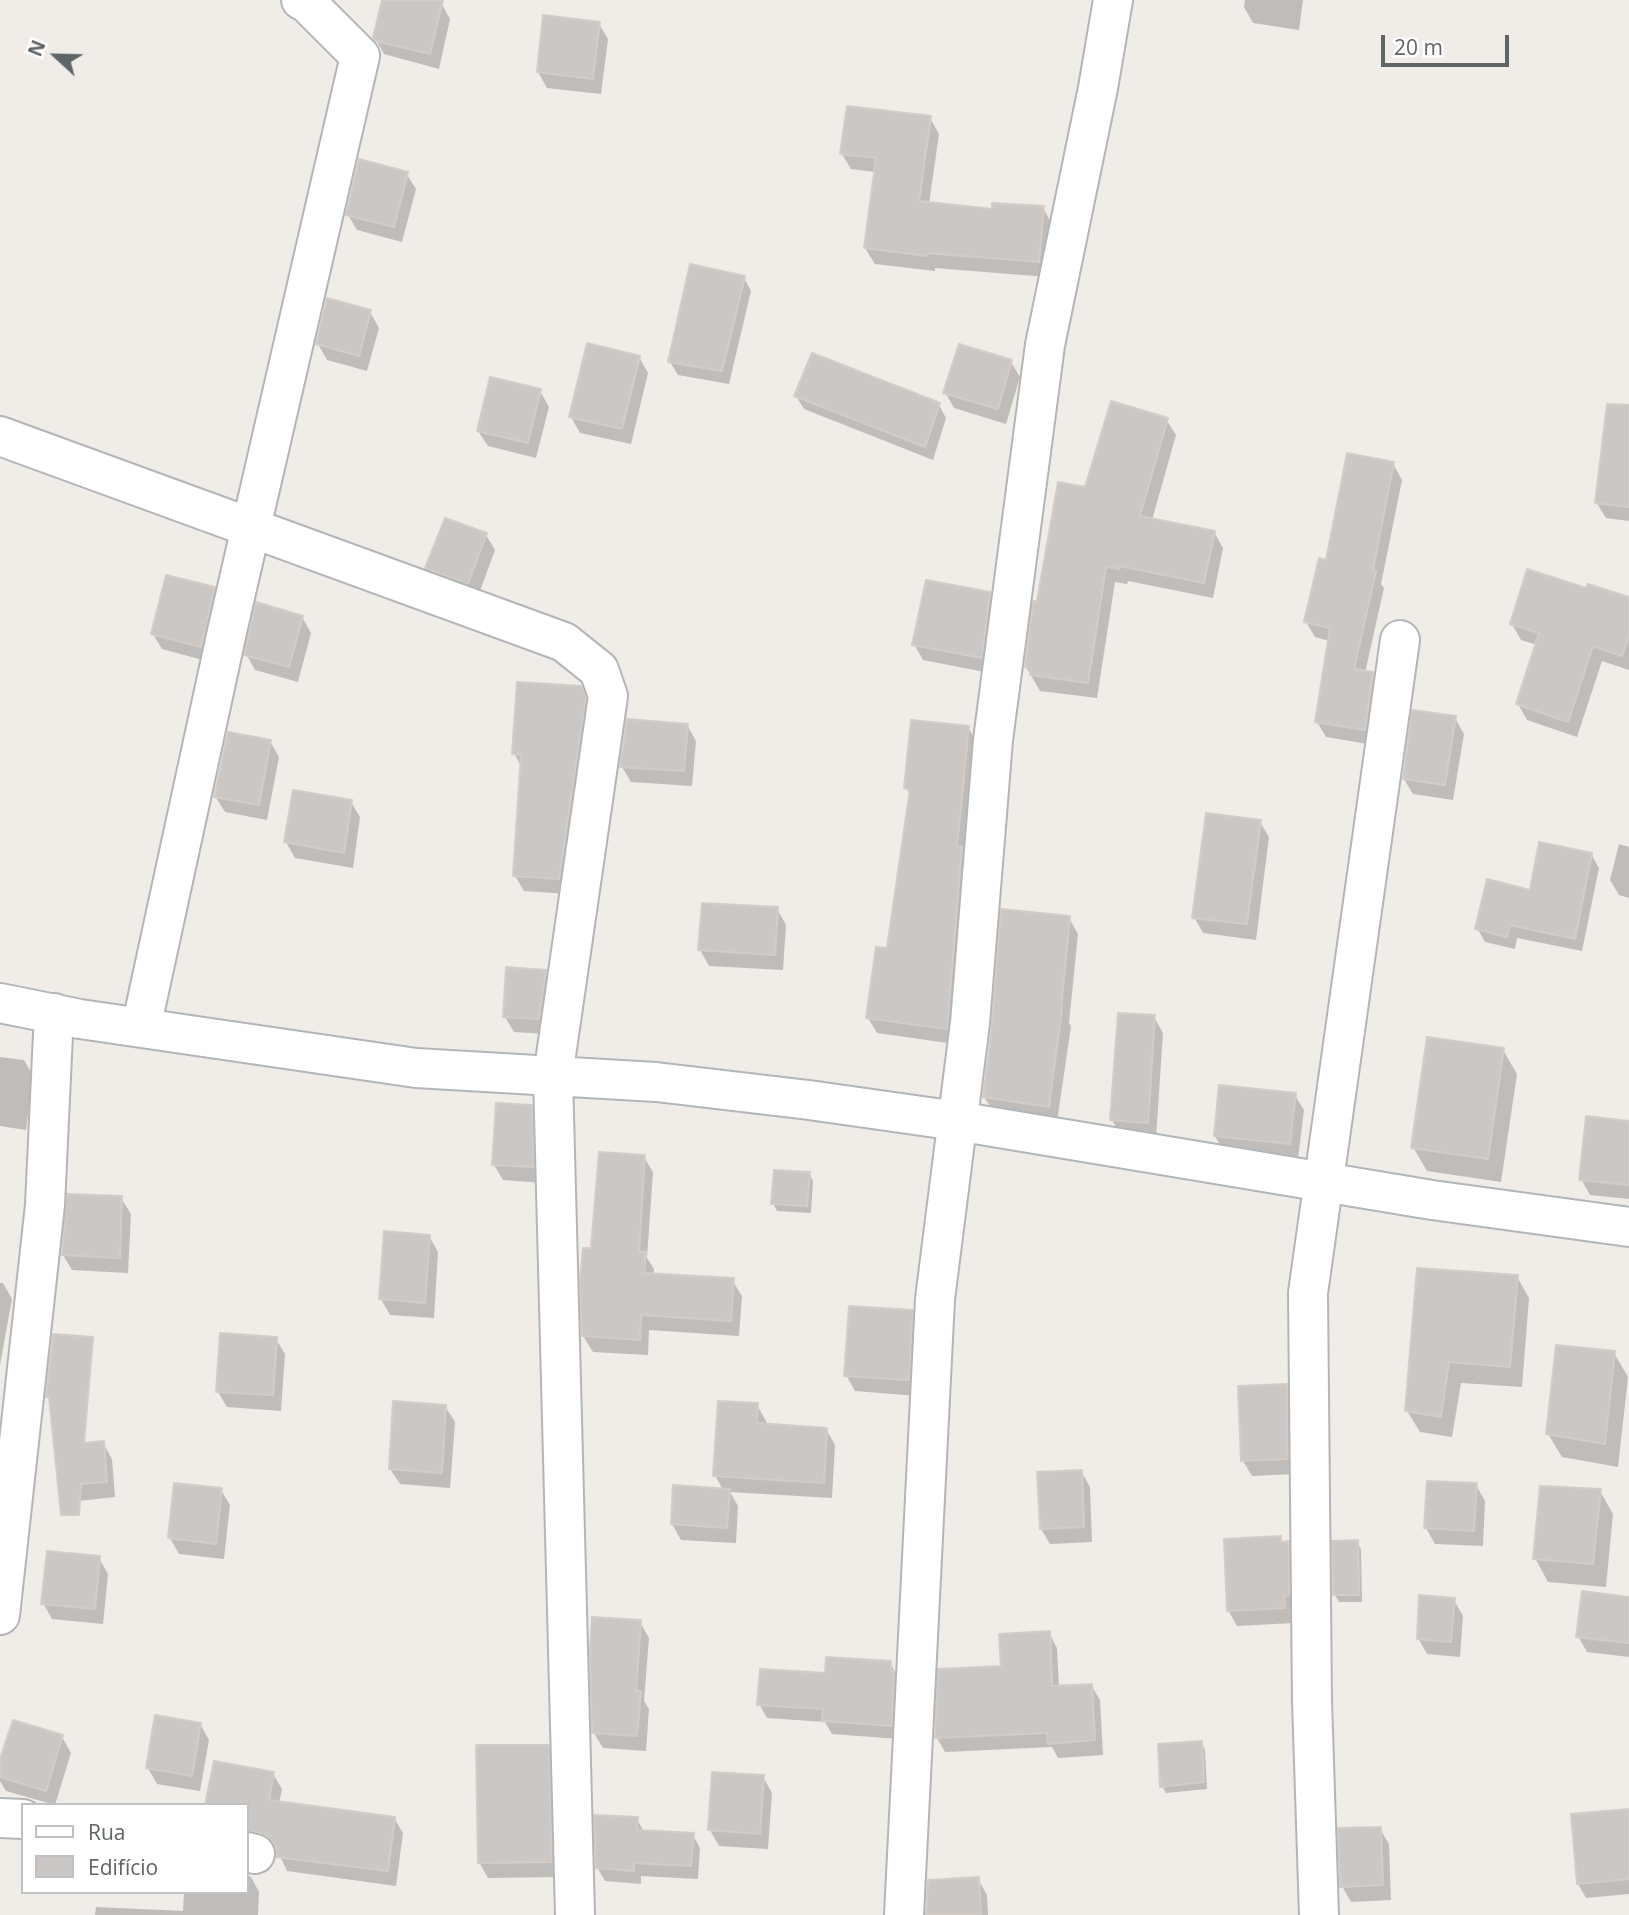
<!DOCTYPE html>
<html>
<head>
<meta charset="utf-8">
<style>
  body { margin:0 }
  #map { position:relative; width:1629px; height:1915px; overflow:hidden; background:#f0ece8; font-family:"Open Sans",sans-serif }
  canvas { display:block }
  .legend { position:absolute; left:21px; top:1803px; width:228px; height:91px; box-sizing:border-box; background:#fff; border:2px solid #bfc1c2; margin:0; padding:9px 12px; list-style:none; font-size:21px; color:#5f6466 }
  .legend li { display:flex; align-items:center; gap:14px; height:35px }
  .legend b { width:35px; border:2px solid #bfc1c2 }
  .north { position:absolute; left:21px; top:21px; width:70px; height:70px; -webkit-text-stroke:5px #fff; paint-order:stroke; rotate:292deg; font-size:19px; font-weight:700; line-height:28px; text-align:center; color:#5f6466 }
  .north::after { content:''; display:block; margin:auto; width:24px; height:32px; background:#5f6466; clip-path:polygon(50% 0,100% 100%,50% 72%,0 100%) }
  .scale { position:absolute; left:1381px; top:35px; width:128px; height:32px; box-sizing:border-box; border:4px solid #5f6466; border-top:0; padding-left:9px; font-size:21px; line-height:24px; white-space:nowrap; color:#5f6466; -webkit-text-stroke:5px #fff; paint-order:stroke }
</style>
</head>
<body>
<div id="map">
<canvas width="1629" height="1915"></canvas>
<ul class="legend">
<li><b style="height:9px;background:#fff"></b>Rua</li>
<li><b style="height:19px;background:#cbc7c4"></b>Edifício</li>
</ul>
<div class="north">N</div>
<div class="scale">20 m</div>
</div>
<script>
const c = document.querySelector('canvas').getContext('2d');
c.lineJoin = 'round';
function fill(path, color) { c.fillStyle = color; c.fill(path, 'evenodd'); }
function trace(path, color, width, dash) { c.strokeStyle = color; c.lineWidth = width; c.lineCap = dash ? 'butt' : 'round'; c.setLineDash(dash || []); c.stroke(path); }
fill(new Path2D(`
  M 384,0 L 429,0 L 441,3 L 450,19 L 439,69 L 384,54 L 375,38 Z
  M 1245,0 L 1303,0 L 1299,30 L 1253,23 L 1244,7 Z
  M 599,24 L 608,39 L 601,94 L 547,88 L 538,72 Z
  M 930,118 L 939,134 L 929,204 L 993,211 L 1043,208 L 1052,224 L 1047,277 L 935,268 L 935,271 L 875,264 L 865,248 L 875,172 L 851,169 L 842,154 Z
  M 406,173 L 416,189 L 402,242 L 357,230 L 348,215 Z
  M 744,278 L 751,291 L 729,384 L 678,375 L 670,362 Z
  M 370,312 L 379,328 L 367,371 L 327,360 L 318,344 Z
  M 639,357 L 648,373 L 631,444 L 580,433 L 571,417 Z
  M 1011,362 L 1020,377 L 1006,424 L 954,408 L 945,392 Z
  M 540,391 L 549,407 L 536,458 L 488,446 L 478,431 Z
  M 796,396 L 939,405 L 946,418 L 933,460 L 804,409 Z
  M 1166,419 L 1176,435 L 1152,520 L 1214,532 L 1223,548 L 1213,598 L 1128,581 L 1127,584 L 1115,582 L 1097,698 L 1040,691 L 1026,667 L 1038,603 L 1086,489 Z
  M 1629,441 L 1629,521 L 1606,518 L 1596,502 Z
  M 1393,464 L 1402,480 L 1381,584 L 1384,588 L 1365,673 L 1372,674 L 1381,690 L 1374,745 L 1326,737 L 1317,722 L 1330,641 L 1315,637 L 1306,622 L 1327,562 Z
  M 486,535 L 495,550 L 477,599 L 436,584 L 427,568 Z
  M 214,588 L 223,604 L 210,662 L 162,649 L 153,634 Z
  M 1587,590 L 1629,599 L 1629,670 L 1602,661 L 1577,737 L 1527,720 L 1518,704 L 1537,645 L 1521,640 L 1512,624 Z
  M 989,594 L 998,610 L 990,673 L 923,660 L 914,644 Z
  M 302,617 L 311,633 L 298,682 L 255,670 L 246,654 Z
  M 580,688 L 590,704 L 568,894 L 524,891 L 515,876 L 522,768 L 514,753 Z
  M 1455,718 L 1464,734 L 1453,800 L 1413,794 L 1404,779 Z
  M 687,725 L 696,741 L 692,786 L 631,782 L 622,767 Z
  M 968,727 L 977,743 L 955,1044 L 877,1033 L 868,1018 L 888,950 L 911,796 L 906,788 Z
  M 270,741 L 279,757 L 267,820 L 225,812 L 215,796 Z
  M 351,802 L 360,817 L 353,868 L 295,858 L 286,842 Z
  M 1260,822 L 1269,837 L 1256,940 L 1203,933 L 1194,917 Z
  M 1619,844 L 1629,847 L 1629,898 L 1619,895 L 1610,880 Z
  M 1591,854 L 1599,868 L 1582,951 L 1517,938 L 1515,949 L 1485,942 L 1477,928 Z
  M 777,909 L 786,925 L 783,970 L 709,966 L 700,950 Z
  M 1069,918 L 1078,934 L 1069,1023 L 1071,1026 L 1057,1122 L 994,1112 L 984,1097 Z
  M 545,972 L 554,987 L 547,1034 L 514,1032 L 505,1017 Z
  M 1154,1017 L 1163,1033 L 1156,1138 L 1121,1136 L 1112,1120 Z
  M 1503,1050 L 1517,1074 L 1501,1182 L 1427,1171 L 1413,1147 Z
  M 0,1057 L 24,1060 L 33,1076 L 26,1130 L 0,1126 Z
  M 1294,1094 L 1304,1110 L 1298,1159 L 1224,1152 L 1215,1136 Z
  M 531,1107 L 540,1122 L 542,1183 L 503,1180 L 494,1165 Z
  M 1629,1123 L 1629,1199 L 1590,1195 L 1581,1179 Z
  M 644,1157 L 653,1172 L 647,1258 L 654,1269 L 653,1275 L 732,1280 L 742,1296 L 739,1336 L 649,1330 L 648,1355 L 593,1352 L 583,1336 L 593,1250 Z
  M 809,1173 L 813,1181 L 811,1213 L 777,1211 L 773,1203 Z
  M 121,1198 L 131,1214 L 128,1273 L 72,1270 L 63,1255 Z
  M 429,1236 L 438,1252 L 434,1318 L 390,1315 L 381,1299 Z
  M 1517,1277 L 1529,1298 L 1522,1387 L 1461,1383 L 1452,1437 L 1420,1432 L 1407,1411 Z
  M 0,1283 L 3,1283 L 12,1299 L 0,1365 Z
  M 911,1312 L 921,1328 L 917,1396 L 855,1391 L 846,1375 Z
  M 276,1339 L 285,1354 L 281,1411 L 227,1407 L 218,1392 Z
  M 1614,1353 L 1628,1377 L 1618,1467 L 1562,1457 L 1548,1434 Z
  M 1286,1386 L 1295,1401 L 1296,1474 L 1252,1476 L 1243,1461 Z
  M 757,1405 L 766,1421 L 766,1425 L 826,1429 L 835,1445 L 832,1498 L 730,1492 L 738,1506 L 736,1543 L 681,1540 L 672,1524 L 723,1490 L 715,1475 Z
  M 445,1406 L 455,1422 L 450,1488 L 400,1484 L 390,1469 Z
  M 103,1443 L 112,1459 L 115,1497 L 69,1502 Z
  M 1081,1471 L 1090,1487 L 1092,1542 L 1050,1544 L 1041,1529 Z
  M 1476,1485 L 1485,1501 L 1483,1546 L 1435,1544 L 1426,1528 Z
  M 221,1490 L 230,1505 L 224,1559 L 179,1554 L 170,1538 Z
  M 1600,1491 L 1613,1514 L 1606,1587 L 1548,1582 L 1535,1558 Z
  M 1280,1538 L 1283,1543 L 1288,1543 L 1297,1559 L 1293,1623 L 1237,1626 L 1228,1610 Z
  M 1357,1542 L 1361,1549 L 1362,1602 L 1339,1602 L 1335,1595 Z
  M 99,1558 L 108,1574 L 103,1624 L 52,1619 L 43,1603 Z
  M 1629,1599 L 1629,1657 L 1587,1652 L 1578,1636 Z
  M 1454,1600 L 1463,1616 L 1460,1657 L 1427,1654 L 1418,1638 Z
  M 640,1622 L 649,1638 L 644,1701 L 649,1709 L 646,1751 L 603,1748 L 594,1733 Z
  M 1049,1633 L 1057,1648 L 1059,1687 L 1091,1685 L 1100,1700 L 1103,1755 L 1058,1758 L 1052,1747 L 945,1752 L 937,1738 L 940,1671 L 1002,1668 Z
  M 890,1663 L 898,1677 L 899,1739 L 832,1734 L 825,1722 L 767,1718 L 759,1704 L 827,1675 Z
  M 200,1724 L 209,1740 L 200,1791 L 157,1784 L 148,1768 Z
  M 62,1737 L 71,1753 L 55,1805 L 6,1791 L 0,1781 L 0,1765 Z
  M 1201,1743 L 1205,1750 L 1207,1789 L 1166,1793 L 1162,1786 Z
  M 548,1746 L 557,1762 L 560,1877 L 488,1878 L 479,1862 Z
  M 273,1774 L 282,1789 L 279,1803 L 394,1818 L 403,1833 L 396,1886 L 287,1871 L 278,1852 L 271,1848 L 247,1847 L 247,1805 Z
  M 763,1777 L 772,1793 L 768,1849 L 719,1846 L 710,1830 Z
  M 1629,1811 L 1629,1894 L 1586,1898 L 1578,1884 Z
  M 637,1819 L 644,1832 L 693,1835 L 700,1848 L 698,1879 L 641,1876 L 641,1884 L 605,1881 L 597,1867 Z
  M 1380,1829 L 1389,1844 L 1391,1900 L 1351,1902 L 1342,1886 Z
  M 247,1875 L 251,1877 L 259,1892 L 258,1915 L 95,1915 L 96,1907 L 183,1911 L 184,1892 L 247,1892 Z
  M 978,1879 L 987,1895 L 988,1915 L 927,1915 Z`), '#0003');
const building = new Path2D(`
  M 382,0 L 443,0 L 430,54 L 376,41 L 373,38 Z
  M 543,15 L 600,22 L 593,79 L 537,72 Z
  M 847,106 L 931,116 L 919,201 L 992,209 L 992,203 L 1044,206 L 1039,262 L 927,253 L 927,256 L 864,248 L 876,158 L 840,154 Z
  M 359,159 L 408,172 L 394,227 L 346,215 Z
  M 690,264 L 745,276 L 722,371 L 668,362 Z
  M 327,298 L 371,310 L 359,356 L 316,344 Z
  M 587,343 L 640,356 L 622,429 L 569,417 Z
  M 959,344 L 1012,360 L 998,409 L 943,393 Z
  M 812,353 L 940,403 L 925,447 L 794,396 Z
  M 490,377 L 541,389 L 528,443 L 477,431 Z
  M 1111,401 L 1168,418 L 1140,516 L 1215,531 L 1204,583 L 1119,566 L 1119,569 L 1106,567 L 1088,683 L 1030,675 L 1031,668 L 1025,667 L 1033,601 L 1037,601 L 1058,482 L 1085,487 Z
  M 1607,404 L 1629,405 L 1629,507 L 1595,503 Z
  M 1347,453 L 1394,462 L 1373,570 L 1376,571 L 1354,669 L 1373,672 L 1365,730 L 1315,722 L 1330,628 L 1304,622 L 1319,558 L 1326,560 Z
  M 445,518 L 487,533 L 468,584 L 425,568 Z
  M 1527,569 L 1586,588 L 1588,584 L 1629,597 L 1629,635 L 1622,656 L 1593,646 L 1568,722 L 1516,704 L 1539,633 L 1510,624 Z
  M 166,575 L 215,587 L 201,647 L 151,634 Z
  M 926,580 L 990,592 L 982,658 L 912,645 Z
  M 256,602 L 303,616 L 289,667 L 244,655 Z
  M 517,682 L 582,686 L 586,698 L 559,879 L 513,876 L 521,755 L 512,754 Z
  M 1412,710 L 1456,716 L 1445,785 L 1403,779 Z
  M 627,719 L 688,724 L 684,771 L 620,767 Z
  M 911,720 L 969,726 L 957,846 L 962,847 L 947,1029 L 866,1018 L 876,947 L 887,948 L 910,789 L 904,788 Z
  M 228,732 L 271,740 L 259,805 L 214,797 Z
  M 293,790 L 352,800 L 344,853 L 284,842 Z
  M 1206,813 L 1261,820 L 1247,924 L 1192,918 Z
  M 1539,842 L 1592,853 L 1575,939 L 1510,925 L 1507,937 L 1475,929 L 1487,879 L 1530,890 Z
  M 702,903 L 778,907 L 775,955 L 698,950 Z
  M 1001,909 L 1070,916 L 1061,1009 L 1062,1009 L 1049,1107 L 983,1097 L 991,1035 Z
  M 506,967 L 546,970 L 539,1019 L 503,1017 Z
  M 1118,1013 L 1155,1015 L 1148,1123 L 1110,1120 Z
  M 1427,1037 L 1504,1048 L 1488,1159 L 1411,1148 Z
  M 1219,1085 L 1296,1093 L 1290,1144 L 1214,1136 Z
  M 496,1103 L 532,1105 L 534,1167 L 492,1165 Z
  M 1586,1116 L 1629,1121 L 1629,1185 L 1579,1180 Z
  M 599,1152 L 645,1155 L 639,1251 L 646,1252 L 644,1273 L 734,1278 L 731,1321 L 641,1315 L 640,1340 L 582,1336 L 580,1280 L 583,1248 L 591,1248 Z
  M 774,1170 L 810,1172 L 807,1206 L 771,1204 Z
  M 67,1194 L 122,1196 L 120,1258 L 62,1255 Z
  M 384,1231 L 430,1235 L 425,1303 L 379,1299 Z
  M 1417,1268 L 1518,1275 L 1510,1367 L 1449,1362 L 1441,1417 L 1405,1411 Z
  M 849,1306 L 913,1310 L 909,1380 L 844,1376 Z
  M 220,1333 L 277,1337 L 273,1395 L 216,1392 Z
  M 53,1334 L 93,1337 L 84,1443 L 104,1441 L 107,1482 L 81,1484 L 79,1515 L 61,1515 L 49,1397 L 46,1397 Z
  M 1556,1345 L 1615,1351 L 1605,1444 L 1546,1434 Z
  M 1287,1384 L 1288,1459 L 1241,1461 L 1238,1386 Z
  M 393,1401 L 446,1405 L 442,1473 L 389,1469 Z
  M 718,1401 L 758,1403 L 757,1423 L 827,1428 L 824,1483 L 713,1476 Z
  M 1082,1470 L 1084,1527 L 1040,1529 L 1037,1472 Z
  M 1427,1481 L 1477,1483 L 1474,1531 L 1424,1528 Z
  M 174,1483 L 222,1488 L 216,1544 L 168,1538 Z
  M 673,1485 L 730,1489 L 727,1528 L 671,1524 Z
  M 1540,1486 L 1601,1489 L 1593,1564 L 1533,1559 Z
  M 1281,1536 L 1281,1542 L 1289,1541 L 1289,1595 L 1284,1596 L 1285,1608 L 1227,1611 L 1224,1539 Z
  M 1358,1540 L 1359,1595 L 1333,1595 L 1332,1541 Z
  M 47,1551 L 100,1556 L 95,1609 L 41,1604 Z
  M 1582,1591 L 1629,1597 L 1629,1643 L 1576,1637 Z
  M 1419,1595 L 1455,1598 L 1451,1642 L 1417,1639 Z
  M 592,1617 L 641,1620 L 636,1691 L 641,1691 L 637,1736 L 592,1733 L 590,1649 Z
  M 1050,1631 L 1052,1686 L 1092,1684 L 1095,1740 L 1048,1744 L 1047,1733 L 935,1738 L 938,1669 L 1001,1666 L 999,1634 Z
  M 826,1657 L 891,1661 L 891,1671 L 894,1671 L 892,1726 L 822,1721 L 823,1709 L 757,1705 L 760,1669 L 825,1673 Z
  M 155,1715 L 201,1723 L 192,1776 L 146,1768 Z
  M 13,1720 L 63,1735 L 46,1791 L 0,1777 L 0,1759 Z
  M 1202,1741 L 1204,1782 L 1160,1787 L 1158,1744 Z
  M 476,1745 L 549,1745 L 552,1862 L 478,1863 Z
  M 214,1761 L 274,1772 L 269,1800 L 395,1817 L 388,1871 L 276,1857 L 276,1847 L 270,1838 L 260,1833 L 247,1831 L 247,1805 L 205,1805 Z
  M 712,1772 L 764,1775 L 760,1834 L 708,1830 Z
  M 1629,1809 L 1629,1879 L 1577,1884 L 1571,1814 Z
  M 594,1815 L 638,1817 L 637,1830 L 694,1833 L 691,1866 L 634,1863 L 634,1871 L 596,1868 Z
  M 1381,1827 L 1383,1885 L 1340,1887 L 1338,1828 Z
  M 979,1877 L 981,1915 L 926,1915 L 928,1880 Z`);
fill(building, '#cbc7c4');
trace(building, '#d4ccc7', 2);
const minor = new Path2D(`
  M 0,436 L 564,642 L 599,670 L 608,696 L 553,1076 L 575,1915
  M 0,1003 L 80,1019 L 416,1068 L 656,1082 L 809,1100 L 957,1121 L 1432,1200 L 1629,1227
  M 141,1028 L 228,627 L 360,56 L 306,2 L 301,0
  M 0,1615 L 45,1205 L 54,1013
  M 0,1818 L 23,1819
  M 247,1852 L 255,1854
  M 904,1915 L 935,1299 L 970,1023 L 993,740 L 1045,345 L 1098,88 L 1113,0
  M 1319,1915 L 1312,1701 L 1308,1293 L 1400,640`);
trace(minor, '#b3b6b8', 42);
trace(minor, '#fff', 38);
</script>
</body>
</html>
